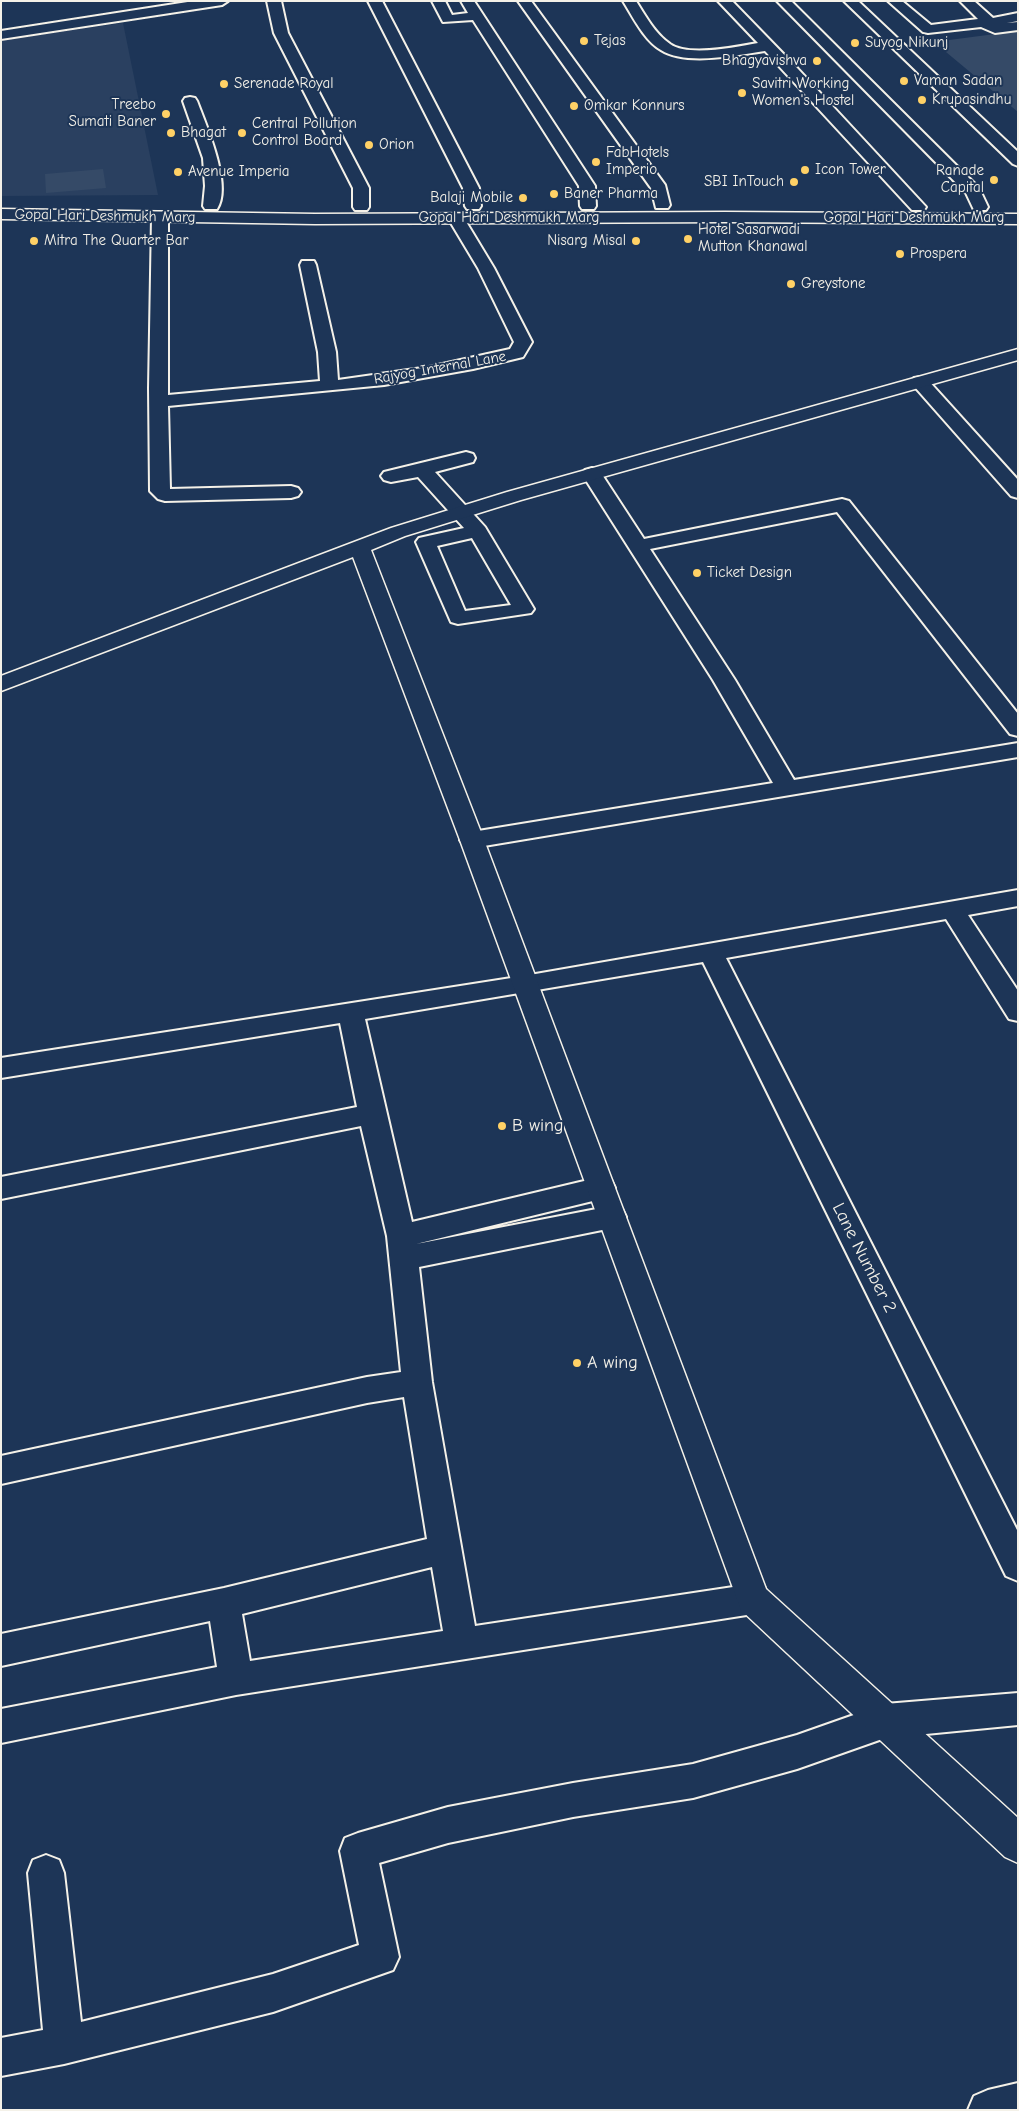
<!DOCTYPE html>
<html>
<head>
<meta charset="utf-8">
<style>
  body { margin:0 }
  #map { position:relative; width:1019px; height:2111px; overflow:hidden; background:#1d3557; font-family:"Comic Neue",sans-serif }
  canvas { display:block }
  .frame { position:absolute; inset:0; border:2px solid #f4f1e8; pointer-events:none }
</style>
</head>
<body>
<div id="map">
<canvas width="1019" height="2111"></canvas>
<div class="frame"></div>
</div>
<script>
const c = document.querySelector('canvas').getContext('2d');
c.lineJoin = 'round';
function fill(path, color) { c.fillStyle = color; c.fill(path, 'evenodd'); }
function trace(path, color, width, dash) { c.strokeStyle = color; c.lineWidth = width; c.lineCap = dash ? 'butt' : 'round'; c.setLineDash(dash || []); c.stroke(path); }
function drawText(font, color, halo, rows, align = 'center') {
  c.font = font + ' "Comic Neue",sans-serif'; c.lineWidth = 4; c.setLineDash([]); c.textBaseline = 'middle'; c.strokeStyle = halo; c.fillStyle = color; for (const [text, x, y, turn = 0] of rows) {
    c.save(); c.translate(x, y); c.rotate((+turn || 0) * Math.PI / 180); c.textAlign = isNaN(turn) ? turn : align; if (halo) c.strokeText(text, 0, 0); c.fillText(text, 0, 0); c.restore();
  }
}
fill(new Path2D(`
  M 123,23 L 158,195 L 1,196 L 1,40 Z`), '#2a4060');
fill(new Path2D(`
  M 1018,31 L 1018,112 L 934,42 Z
  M 103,169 L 106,188 L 46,193 L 45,174 Z`), '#354a67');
const minor = new Path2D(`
  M 194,1 L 228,1 L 222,5 L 1,39 L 1,31 Z
  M 267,1 L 281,1 L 288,33 L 369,188 L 369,207 L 367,210 L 355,210 L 353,207 L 353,188 L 274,33 Z
  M 368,1 L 382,1 L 479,188 L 481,206 L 479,209 L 467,209 L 465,206 L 463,188 Z
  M 432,1 L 445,1 L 452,15 L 468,13 L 461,1 L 474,1 L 595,186 L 596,206 L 594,209 L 582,209 L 580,206 L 579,186 L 473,20 L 443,22 Z
  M 518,1 L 531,1 L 665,185 L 670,205 L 668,208 L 656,208 L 651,188 Z
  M 623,1 L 636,1 C 645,15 655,34 670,44 C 688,57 736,47 758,43 L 718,1 L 732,1 L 798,69 L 926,207 L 924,210 L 912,210 L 765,51 C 737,55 686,66 661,50 C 644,40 633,17 623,1 Z
  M 777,1 L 791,1 L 979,188 L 988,207 L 986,210 L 974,210 L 966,193 Z
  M 844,1 L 858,1 L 1018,152 L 1018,166 L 1013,164 Z
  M 888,1 L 902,1 L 931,25 L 978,19 L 960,1 L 974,1 L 993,18 L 1018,13 L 1018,21 L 1007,23 L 1018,22 L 1018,30 L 995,33 L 981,27 L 928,33 L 923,32 Z
  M 190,97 L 195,98 L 197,101 C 206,125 233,186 217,209 L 205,209 L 203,206 L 205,186 L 203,158 L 183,101 L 185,98 Z
  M 160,212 L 166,214 L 168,217 L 168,395 L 320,381 L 318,352 L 300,265 L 302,261 L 314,261 L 316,265 L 336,352 L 338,380 L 429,367 L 510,349 L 514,342 L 478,268 L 448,218 L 450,215 L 462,215 L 494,268 L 532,342 L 523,357 L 473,369 L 384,385 L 168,406 L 170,489 L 291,486 L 298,488 L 301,492 L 298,496 L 291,498 L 165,501 L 158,499 L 150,491 L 149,388 L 152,217 L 154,214 Z
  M 920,377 L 926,378 L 1018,480 L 1018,498 L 1011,496 L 914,386 L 911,382 L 914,378 Z
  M 466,452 L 473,454 L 475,458 L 473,462 L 435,472 L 485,527 L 534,609 L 531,613 L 458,624 L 451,622 L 416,542 L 419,538 L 464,528 L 418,477 L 391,482 L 384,480 L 381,476 L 384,472 ZM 472,538 L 511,605 L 465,611 L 437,546 Z
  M 592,468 L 599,470 L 644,539 L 842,499 L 849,501 L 1018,714 L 1018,736 L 1010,734 L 837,512 L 650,549 L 735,680 L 794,780 L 1018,743 L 1018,757 L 472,848 L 464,845 L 460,840 L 464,835 L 472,832 L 773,783 L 713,680 L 582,474 L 585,470 Z
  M 1018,890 L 1018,906 L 968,915 L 1018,991 L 1018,1021 L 1009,1019 L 946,919 L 726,958 L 1018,1532 L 1018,1581 L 1006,1576 L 703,962 L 365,1019 L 412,1222 L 601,1177 L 611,1180 L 615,1188 L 611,1196 L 601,1199 L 416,1244 L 612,1206 L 622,1209 L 626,1217 L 622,1225 L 612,1228 L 419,1267 L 432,1382 L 475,1626 L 753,1584 L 765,1588 L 769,1599 L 765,1610 L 753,1614 L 236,1695 L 1,1743 L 1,1709 L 217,1667 L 210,1621 L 1,1666 L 1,1634 L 224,1588 L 427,1539 L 404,1397 L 367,1403 L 1,1484 L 1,1456 L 367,1377 L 401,1372 L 387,1236 L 361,1126 L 1,1199 L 1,1177 L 357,1107 L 340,1023 L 1,1078 L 1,1058 L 524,976 ZM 432,1567 L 443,1631 L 250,1661 L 242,1614 Z
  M 1018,1693 L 1018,1725 L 885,1738 L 797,1769 L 693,1798 L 573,1817 L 448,1843 L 379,1863 L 399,1957 L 393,1970 L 273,2012 L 64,2064 L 1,2076 L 1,2038 L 43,2030 L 28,1873 L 33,1860 L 46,1855 L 59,1860 L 64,1873 L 81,2022 L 273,1974 L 359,1945 L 340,1851 L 345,1838 L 358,1833 L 448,1807 L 573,1783 L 693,1764 L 797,1735 L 885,1704 Z
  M 1018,2083 L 1018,2110 L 968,2110 L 974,2096 L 988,2090 Z`);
const tertiary = new Path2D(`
  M 1018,349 L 1018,360 L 521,500 L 405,536 L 371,550 L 484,840 L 766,1589 L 1018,1818 L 1018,1863 L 1005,1857 L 741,1610 L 460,840 L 353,557 L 1,691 L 1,676 L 391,528 L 507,492 Z`);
const primary = new Path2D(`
  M 1,209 L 315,214 L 725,212 L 1018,214 L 1018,224 L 725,222 L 315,224 L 1,219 Z`);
trace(minor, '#f4f1e8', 4);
trace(tertiary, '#f4f1e8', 3);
trace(primary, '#f4f1e8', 3);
fill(minor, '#1d3557');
fill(tertiary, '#1d3557');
fill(primary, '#1d3557');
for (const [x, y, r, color] of [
  [584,41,5,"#ffd166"],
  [855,43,5,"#ffd166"],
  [817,61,5,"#ffd166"],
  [904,81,5,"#ffd166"],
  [224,84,5,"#ffd166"],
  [742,93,5,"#ffd166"],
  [922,100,5,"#ffd166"],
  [574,106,5,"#ffd166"],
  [166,114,5,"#ffd166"],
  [171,133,5,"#ffd166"],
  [242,133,5,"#ffd166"],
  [369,145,5,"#ffd166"],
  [596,162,5,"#ffd166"],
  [805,170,5,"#ffd166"],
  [178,172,5,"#ffd166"],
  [994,180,5,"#ffd166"],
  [794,182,5,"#ffd166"],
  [554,194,5,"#ffd166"],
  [523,198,5,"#ffd166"],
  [688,239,5,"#ffd166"],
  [34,241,5,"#ffd166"],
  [636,241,5,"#ffd166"],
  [900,254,5,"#ffd166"],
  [791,284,5,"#ffd166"],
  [697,573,5,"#ffd166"],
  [502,1126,5,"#ffd166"],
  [577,1363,5,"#ffd166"]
]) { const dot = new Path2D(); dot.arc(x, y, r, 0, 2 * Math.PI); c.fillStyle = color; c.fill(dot); trace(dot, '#1d3557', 2); }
drawText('15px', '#f4f1e8', '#1d3557', [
  ["Tejas",594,41],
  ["Suyog Nikunj",865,43],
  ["Bhagyavishva",807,61,"right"],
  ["Vaman Sadan",914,81],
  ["Serenade Royal",234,84],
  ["Savitri Working",752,84],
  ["Women's Hostel",752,101],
  ["Krupasindhu",932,100],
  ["Treebo",156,105,"right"],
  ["Sumati Baner",156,122,"right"],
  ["Omkar Konnurs",584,106],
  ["Central Pollution",252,124],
  ["Control Board",252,141],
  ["Bhagat",181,133],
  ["Orion",379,145],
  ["FabHotels",606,153],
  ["Imperio",606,170],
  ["Icon Tower",815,170],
  ["Ranade",984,171,"right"],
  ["Capital",984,188,"right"],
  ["Avenue Imperia",188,172],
  ["SBI InTouch",784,182,"right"],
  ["Baner Pharma",564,194],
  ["Balaji Mobile",513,198,"right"],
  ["Hotel Sasarwadi",698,230],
  ["Mutton Khanawal",698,247],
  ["Mitra The Quarter Bar",44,241],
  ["Nisarg Misal",626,241,"right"],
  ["Prospera",910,254],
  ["Greystone",801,284],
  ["Ticket Design",707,573]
], 'left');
drawText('15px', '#f4f1e8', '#1d3557', [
  ["Gopal Hari Deshmukh Marg",105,216,1],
  ["Gopal Hari Deshmukh Marg",509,218],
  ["Gopal Hari Deshmukh Marg",914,218],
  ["Rajyog Internal Lane",440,368,-10]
]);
drawText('18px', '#f4f1e8', '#1d3557', [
  ["B wing",512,1126],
  ["A wing",587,1363]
], 'left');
drawText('18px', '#f4f1e8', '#1d3557', [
  ["Lane Number 2",864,1258,63]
]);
</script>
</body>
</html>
